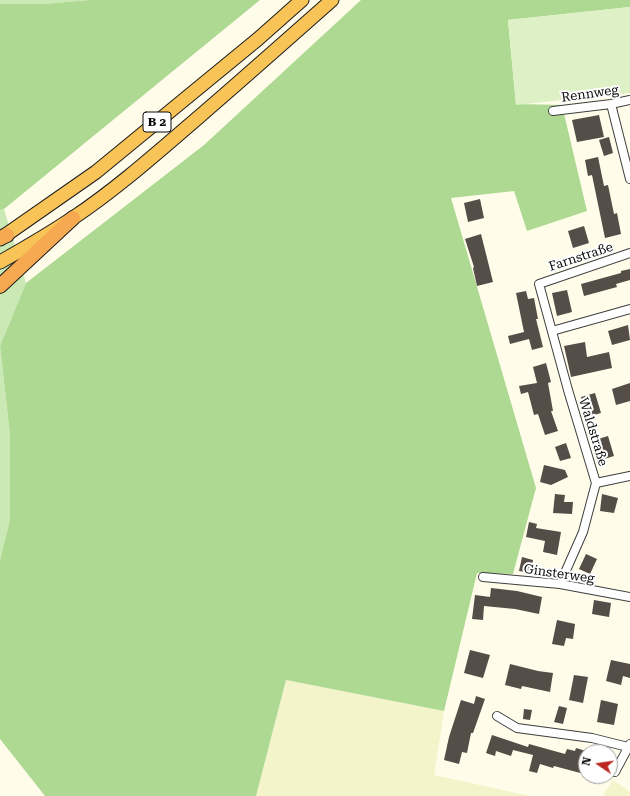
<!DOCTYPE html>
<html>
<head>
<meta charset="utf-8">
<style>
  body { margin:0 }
  #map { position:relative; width:630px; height:796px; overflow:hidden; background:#fffce9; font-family:"Roboto Serif",serif }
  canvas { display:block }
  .north { position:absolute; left:578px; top:744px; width:40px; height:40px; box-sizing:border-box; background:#fff; border:1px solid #9d9d9d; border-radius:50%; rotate:283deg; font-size:11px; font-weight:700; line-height:16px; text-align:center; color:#0b0b0b }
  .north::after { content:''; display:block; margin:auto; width:14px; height:18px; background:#bb2723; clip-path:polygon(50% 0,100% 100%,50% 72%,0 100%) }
</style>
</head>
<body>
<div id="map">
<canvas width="630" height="796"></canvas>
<div class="north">N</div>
</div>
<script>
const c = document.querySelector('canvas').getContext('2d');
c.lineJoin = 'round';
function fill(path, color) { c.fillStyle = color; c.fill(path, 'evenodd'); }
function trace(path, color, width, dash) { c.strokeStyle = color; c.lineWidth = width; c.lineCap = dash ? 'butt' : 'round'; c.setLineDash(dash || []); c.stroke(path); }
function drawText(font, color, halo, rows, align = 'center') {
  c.font = font + ' "Roboto Serif",serif'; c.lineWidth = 4; c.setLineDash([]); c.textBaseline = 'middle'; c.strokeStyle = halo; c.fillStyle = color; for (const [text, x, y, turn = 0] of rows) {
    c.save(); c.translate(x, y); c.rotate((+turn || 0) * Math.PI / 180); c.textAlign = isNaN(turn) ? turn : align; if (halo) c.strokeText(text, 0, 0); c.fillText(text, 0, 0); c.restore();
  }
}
fill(new Path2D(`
  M 286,680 L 444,711 L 434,775 L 530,796 L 256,796 Z
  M 613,780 L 630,792 L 630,796 L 603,796 Z`), '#f4f4ca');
fill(new Path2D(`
  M 0,0 L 89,0 L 44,4 L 0,4 Z
  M 4,209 L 26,283 L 0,346 L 0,210 Z
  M 0,347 L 10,435 L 10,519 L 0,560 Z`), '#cbe9b4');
fill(new Path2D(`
  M 89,0 L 260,0 L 4,209 L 0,210 L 0,4 L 44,4 Z
  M 361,0 L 630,0 L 630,7 L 508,20 L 516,104 L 562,105 L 587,211 L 527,231 L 514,191 L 451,198 L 536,488 L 513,574 L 477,573 L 444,711 L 286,680 L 256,796 L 45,796 L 0,739 L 0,560 L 10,519 L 10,435 L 0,346 L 26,283 L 204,145 Z`), '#add993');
fill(new Path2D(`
  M 630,7 L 630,93 L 516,105 L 508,20 Z`), '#def0c5');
fill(new Path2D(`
  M 599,115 L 604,137 L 577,142 L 572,120 Z
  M 609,137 L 613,153 L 604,156 L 599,140 Z
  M 598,157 L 604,186 L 608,185 L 614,214 L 617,213 L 621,234 L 605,238 L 592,175 L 588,176 L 585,160 Z
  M 480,199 L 484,218 L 468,222 L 464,203 Z
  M 584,226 L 589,243 L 573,248 L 568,231 Z
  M 481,234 L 493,282 L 477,286 L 473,268 L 474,267 L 465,239 Z
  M 630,269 L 630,280 L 616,284 L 617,287 L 584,296 L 581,284 L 621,273 L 621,271 Z
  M 567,290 L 572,312 L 557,316 L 552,293 Z
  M 526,291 L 528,299 L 534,298 L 538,319 L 536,319 L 543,347 L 532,350 L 529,339 L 510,344 L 508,336 L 524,332 L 516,293 Z
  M 628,325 L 630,340 L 612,345 L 608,331 Z
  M 585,342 L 587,357 L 609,352 L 612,368 L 571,377 L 564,346 Z
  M 546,363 L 551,382 L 548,383 L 553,411 L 551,411 L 558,431 L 545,435 L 538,414 L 534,415 L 528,392 L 521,394 L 519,386 L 537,383 L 533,367 Z
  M 630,383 L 630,401 L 616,405 L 612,389 Z
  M 595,393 L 601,413 L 587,417 L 581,397 Z
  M 608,436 L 614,456 L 601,460 L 595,440 Z
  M 566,443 L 571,458 L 560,461 L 555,447 Z
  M 544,465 L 565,470 L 568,477 L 551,485 L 540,482 Z
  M 555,494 L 565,495 L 564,502 L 573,502 L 572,514 L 553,513 Z
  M 602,494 L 618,498 L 614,513 L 600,511 Z
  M 529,522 L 537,524 L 536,528 L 561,532 L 557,555 L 543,552 L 545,541 L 526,537 Z
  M 586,554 L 597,559 L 590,574 L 579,569 Z
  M 522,557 L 533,560 L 531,573 L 519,571 Z
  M 491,588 L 517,591 L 542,597 L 539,614 L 515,609 L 484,606 L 483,620 L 472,619 L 475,595 L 490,597 Z
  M 594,600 L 611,603 L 609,617 L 592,614 Z
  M 557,620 L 575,624 L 573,639 L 566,638 L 564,646 L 552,644 Z
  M 470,650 L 490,655 L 483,678 L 464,673 Z
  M 611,660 L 630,664 L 630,678 L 623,676 L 621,685 L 606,681 Z
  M 510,664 L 538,671 L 553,673 L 550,692 L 522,686 L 521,689 L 505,685 Z
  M 574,675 L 588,677 L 583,703 L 569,700 Z
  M 476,696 L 485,699 L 473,733 L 471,733 L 467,753 L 462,752 L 459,764 L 444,760 L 449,737 L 461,700 L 474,704 Z
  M 601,700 L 618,704 L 614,725 L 597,722 Z
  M 559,706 L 567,708 L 563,724 L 554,722 Z
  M 524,709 L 532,710 L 530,720 L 523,719 Z
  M 492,735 L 528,747 L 529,744 L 565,754 L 567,749 L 575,751 L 576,748 L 586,751 L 586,767 L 584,774 L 554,766 L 553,768 L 540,764 L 537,773 L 529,771 L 533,755 L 513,750 L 511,756 L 496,751 L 495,756 L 486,753 Z`), '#544d48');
const minor = new Path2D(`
  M 611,104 L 630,179
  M 553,111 L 611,104 L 630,100
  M 552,331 L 630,309
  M 596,483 L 630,476
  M 483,577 L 560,584 L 630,597
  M 560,584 L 583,532 L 596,483 L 568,390 L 539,284 L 630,253
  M 497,716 L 517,728 L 592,738 L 628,747
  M 615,772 L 630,744`);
const trunk = new Path2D(`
  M 0,239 L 96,172 L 258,39 L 302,0
  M 0,262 C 25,248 49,234 73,218 C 118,188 159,151 200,116 C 244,78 288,39 332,0`);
const motorway = new Path2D(`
  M 0,238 L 7,235
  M 0,286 L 73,218`);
trace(minor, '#3e3e3e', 10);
trace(trunk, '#1c1c1c', 15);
trace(motorway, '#1c1c1c', 16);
trace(minor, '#fff', 8);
trace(trunk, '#f8c458', 13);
trace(motorway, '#f6a951', 14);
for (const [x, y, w] of [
  [157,122,28]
]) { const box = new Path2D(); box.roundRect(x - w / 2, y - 10, w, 20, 3); c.fillStyle = '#fff'; c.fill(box); trace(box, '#0b0b0b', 1); }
drawText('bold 12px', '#0b0b0b', null, [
  ["B 2",157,122]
]);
drawText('13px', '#0b0b0b', '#fff', [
  ["Rennweg",590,94,-8],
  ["Farnstraße",581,257,-18],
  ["Waldstraße",593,432,73],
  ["Ginsterweg",559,574,8]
]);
</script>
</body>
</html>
